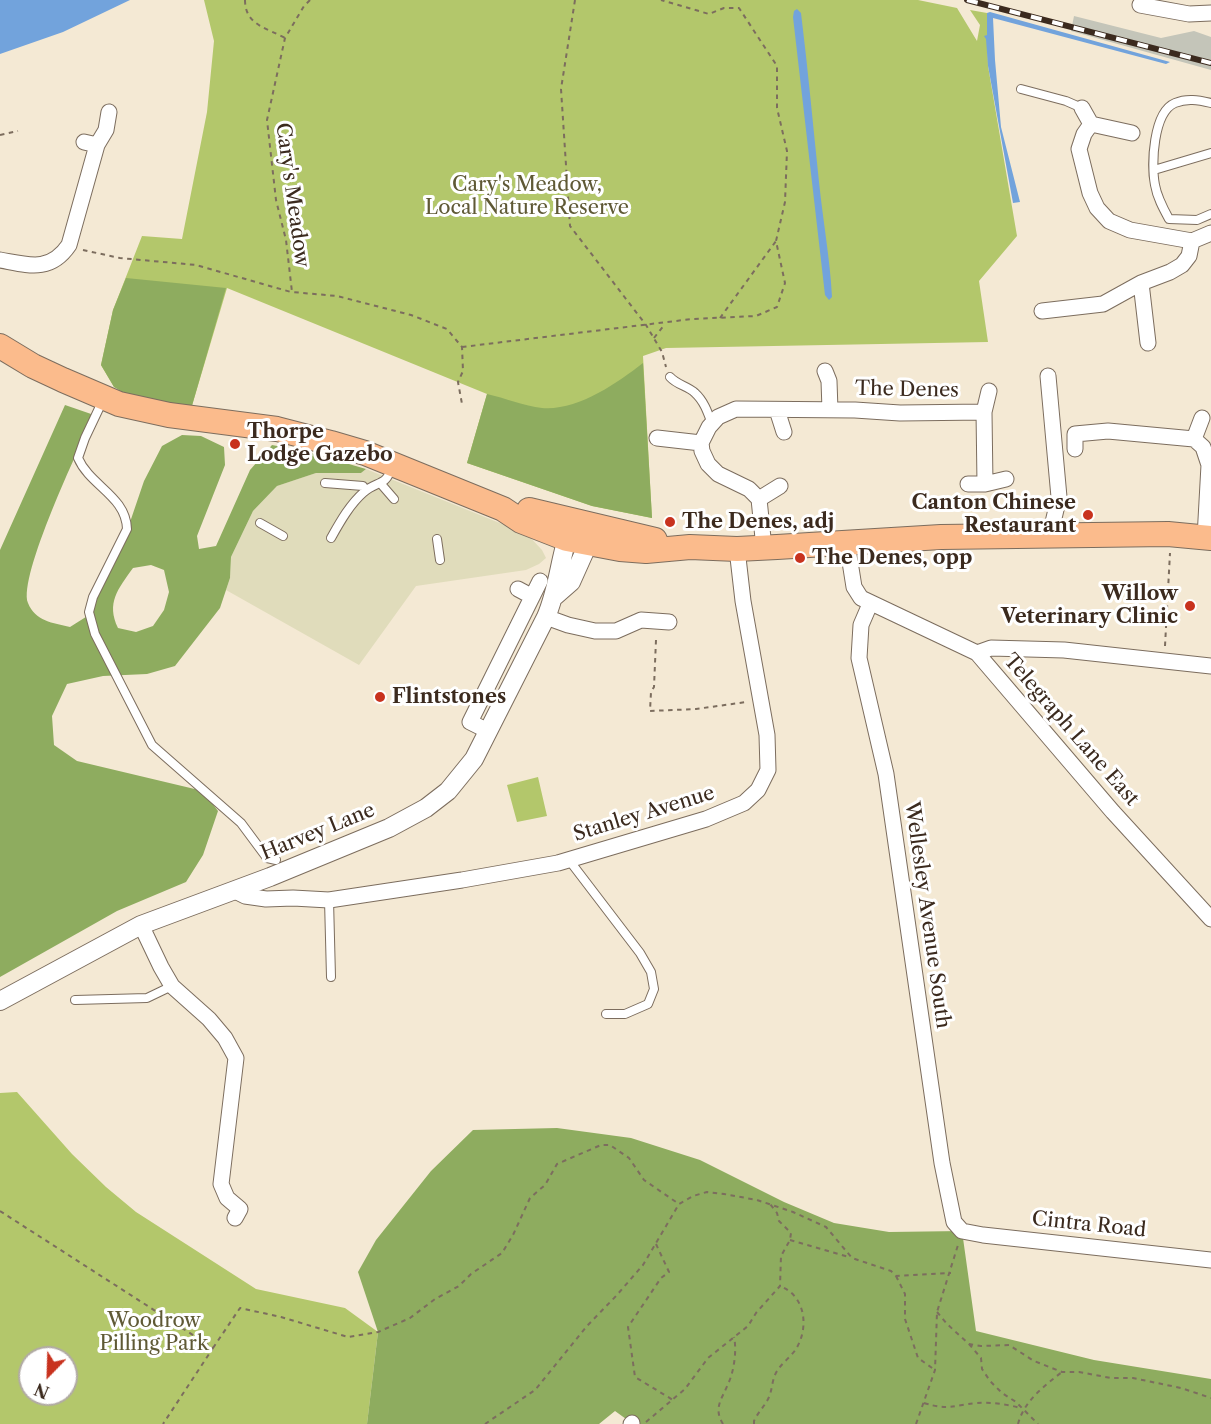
<!DOCTYPE html>
<html>
<head>
<meta charset="utf-8">
<style>
  body { margin:0 }
  #map { position:relative; width:1211px; height:1424px; overflow:hidden; background:#f4e9d4; font-family:"Libre Caslon Text",serif }
  canvas { display:block }
  .north { position:absolute; left:18px; top:1346px; width:60px; height:60px; box-sizing:border-box; background:#fff; border:2px solid #b1aaa5; border-radius:50%; rotate:203deg; font-size:16px; font-weight:700; line-height:24px; text-align:center; color:#3b2a1e }
  .north::after { content:''; display:block; margin:auto; width:21px; height:27px; background:#c8321e; clip-path:polygon(50% 0,100% 100%,50% 72%,0 100%) }
</style>
</head>
<body>
<div id="map">
<canvas width="1211" height="1424"></canvas>
<div class="north">N</div>
</div>
<script>
const c = document.querySelector('canvas').getContext('2d');
c.lineJoin = 'round';
function fill(path, color) { c.fillStyle = color; c.fill(path, 'evenodd'); }
function trace(path, color, width, dash) { c.strokeStyle = color; c.lineWidth = width; c.lineCap = dash ? 'butt' : 'round'; c.setLineDash(dash || []); c.stroke(path); }
function drawText(font, color, halo, rows, align = 'center') {
  c.font = font + ' "Libre Caslon Text",serif'; c.lineWidth = 6; c.setLineDash([]); c.textBaseline = 'middle'; c.strokeStyle = halo; c.fillStyle = color; for (const [text, x, y, turn = 0] of rows) {
    c.save(); c.translate(x, y); c.rotate((+turn || 0) * Math.PI / 180); c.textAlign = isNaN(turn) ? turn : align; if (halo) c.strokeText(text, 0, 0); c.fillText(text, 0, 0); c.restore();
  }
}
fill(new Path2D(`
  M 366,469 L 527,534 L 542,550 L 546,558 L 539,564 L 526,570 L 416,586 L 359,665 L 226,590 L 230,578 L 231,557 L 253,511 L 277,486 L 316,473 L 361,473 Z`), '#e0dcbb');
fill(new Path2D(`
  M 1074,16 L 1161,38 L 1194,31 L 1211,37 L 1211,70 L 1071,31 Z`), '#c4c5b9');
fill(new Path2D(`
  M 204,0 L 918,0 L 957,8 L 977,41 L 980,25 L 970,10 L 987,13 L 988,66 L 1017,236 L 979,281 L 988,342 L 666,348 L 643,356 L 652,518 L 592,506 L 467,463 L 487,394 L 227,288 L 191,409 L 114,387 L 101,365 L 113,310 L 142,236 L 182,239 L 207,112 L 214,41 Z
  M 538,777 L 547,816 L 517,822 L 507,785 Z
  M 17,1092 L 72,1154 L 106,1187 L 136,1212 L 256,1289 L 345,1308 L 378,1332 L 367,1424 L 0,1424 L 0,1093 ZM 30,1358 L 66,1358 L 66,1394 L 30,1394 Z`), '#b3c76b');
fill(new Path2D(`
  M 126,278 L 226,288 L 191,409 L 132,398 L 114,387 L 101,365 L 113,310 Z
  M 643,363 L 652,518 L 592,506 L 467,463 L 487,394 C 505,398 524,406 542,408 C 577,411 616,384 643,363 Z
  M 65,405 L 94,415 C 80,446 18,576 28,603 C 35,621 53,623 70,627 L 89,615 L 128,528 L 144,481 L 162,446 L 182,435 L 201,436 L 224,447 L 225,465 L 197,536 L 199,549 L 216,546 L 250,470 L 272,445 L 308,452 L 366,469 L 361,473 L 316,473 L 277,486 L 253,511 L 231,557 L 230,578 L 220,608 L 175,666 L 147,674 L 103,676 L 67,684 L 52,716 L 54,745 L 77,761 L 203,791 L 218,811 L 203,855 L 186,882 L 117,911 L 0,977 L 0,550 ZM 151,565 L 164,570 L 169,592 L 164,610 L 153,626 L 136,632 L 118,628 C 106,603 118,589 133,568 Z
  M 557,1128 L 631,1138 L 700,1160 L 784,1202 L 834,1223 L 889,1232 L 962,1231 L 976,1331 L 1094,1360 L 1211,1379 L 1211,1424 L 633,1424 L 615,1411 L 599,1424 L 367,1424 L 378,1332 L 358,1272 L 376,1240 L 431,1171 L 473,1130 Z`), '#8eac5f');
fill(new Path2D(`
  M 0,0 L 130,0 L 63,32 L 0,54 Z
  M 797,9 L 801,13 C 808,69 813,126 819,182 C 823,221 830,259 832,297 L 829,300 L 825,295 L 793,17 L 794,11 Z
  M 990,12 L 1170,62 L 1166,64 L 993,18 L 995,60 L 1001,127 L 1020,202 L 1013,203 L 988,66 L 986,39 L 984,36 L 987,35 L 987,13 Z`), '#72a3dc');
const service = new Path2D(`
  M 1021,89 L 1066,101 L 1082,108
  M 1211,103 C 1198,100 1187,98 1175,103 C 1153,112 1151,165 1155,185 C 1157,197 1163,208 1169,219 L 1197,220 L 1211,214
  M 1154,170 L 1211,153
  M 670,377 C 677,385 688,386 695,393 C 704,401 708,413 712,424
  M 103,400 L 85,438 L 78,458 C 90,486 126,496 127,529 L 93,597 L 89,612 L 95,634 L 152,745 L 241,823 L 267,858 L 276,860
  M 325,483 L 363,486 L 365,490
  M 381,484 L 394,499
  M 260,523 L 283,536
  M 331,538 C 340,522 350,504 364,492 C 376,481 387,486 391,468
  M 437,539 L 440,560
  M 569,860 L 640,953 L 651,972 L 654,989 L 648,1004 L 625,1014 L 606,1014
  M 329,900 L 331,977
  M 75,1000 L 147,998 L 172,986`);
const minor = new Path2D(`
  M 1140,5 L 1189,14 L 1211,13
  M 1082,108 L 1091,124
  M 1132,133 L 1091,124 L 1084,134 L 1079,149 L 1090,193 L 1097,208 L 1109,221 L 1130,230 L 1192,241 L 1211,233
  M 97,145 L 106,130 L 109,112
  M 0,260 C 28,265 50,273 69,245 L 97,145 L 84,142
  M 1141,283 L 1148,343
  M 1042,311 L 1103,304 L 1141,283 L 1170,272 L 1182,265 L 1189,256 L 1192,241
  M 825,371 L 829,381 L 830,410
  M 1048,376 L 1059,497 L 1050,535
  M 777,410 L 784,432
  M 984,412 L 989,391
  M 657,438 L 701,443
  M 1194,439 L 1202,418
  M 1075,449 L 1075,434 L 1108,431 L 1194,439 L 1203,447 L 1209,465 L 1205,538
  M 985,484 L 1006,479
  M 759,499 L 780,486
  M 847,543 L 854,587 L 861,598 L 977,653 L 1113,812 L 1211,919
  M 764,548 L 759,499 L 749,489 L 718,474 L 708,464 L 702,451 L 701,443 L 709,427 L 718,417 L 736,409 L 855,410 L 900,413 L 984,412 L 985,484 L 968,484
  M 518,589 L 531,596
  M 870,604 L 861,625 L 859,658 L 886,774 L 942,1163 L 954,1222 L 962,1231 L 983,1235 L 1211,1260
  M 546,617 L 568,625 L 595,631 L 616,631 L 641,620 L 669,622
  M 977,653 L 991,648 L 1064,650 L 1211,666
  M 488,731 L 470,722 L 540,581
  M 233,890 L 245,896 L 266,899 L 293,898 L 329,900 L 462,880 L 558,863 L 706,819 L 744,803 L 758,790 L 768,770 L 767,735 L 743,601 L 737,549
  M 141,925 L 161,967 L 172,986 L 209,1019 L 225,1038 L 236,1058 L 221,1184 L 227,1198 L 240,1209 L 235,1218
  M 631,1424 L 632,1423`);
const tertiary = new Path2D(`
  M 555,596 L 571,582 L 588,544
  M 0,1001 L 141,925 L 270,877 L 389,828 L 426,808 L 448,791 L 474,759 L 546,617 C 557,592 559,565 567,539`);
const primary = new Path2D(`
  M 0,346 L 33,366 L 63,380 L 119,404 L 169,415 L 277,429 L 331,443 L 365,453 L 503,509 L 521,521 L 567,539 L 620,549 L 646,551 L 690,547 L 737,549 L 777,547 L 941,537 L 1168,534 L 1211,538
  M 529,510 L 655,540`);
trace(service, '#7c6d5e', 10);
trace(minor, '#7c6d5e', 17);
trace(tertiary, '#7c6d5e', 20);
trace(primary, '#7c6d5e', 26);
trace(new Path2D(`
  M 245,0 C 245,25 267,28 285,38
  M 310,0 L 304,6 L 285,38 L 267,120 L 276,200 L 286,240 L 292,292 L 337,296 L 411,315 L 447,329 L 462,347 L 463,371 L 458,382 L 462,404
  M 575,0 L 561,89 L 570,226 L 646,325 L 662,352 L 666,367
  M 0,135 L 18,131
  M 83,250 L 120,258 L 196,265 L 291,292
  M 720,318 L 776,241
  M 654,338 L 665,324
  M 462,347 L 692,319 L 756,316 L 777,307 L 785,283 L 776,241 L 785,202 L 787,151 L 777,108 L 777,66 L 739,8 L 724,8 L 709,14 L 661,0
  M 656,640 L 654,687 L 651,692 L 650,711 L 696,709 L 746,702
  M 1165,646 L 1170,553
  M 0,1211 L 213,1348 L 163,1424
  M 790,1240 L 849,1257
  M 656,1244 L 669,1272 L 661,1278 L 628,1327 L 635,1377 L 673,1400
  M 896,1276 L 905,1294 L 905,1319 L 918,1358 L 935,1370
  M 937,1312 L 947,1324 L 969,1344 L 981,1346 L 1009,1345 L 1034,1361 L 1062,1372 L 1079,1372 L 1111,1378 L 1133,1378 L 1181,1388 L 1211,1398
  M 969,1344 L 981,1358 L 982,1369 L 990,1381 L 1002,1393 L 1016,1402 L 1038,1424
  M 213,1348 L 240,1308 L 281,1317 L 348,1337 L 378,1332 L 410,1318 L 435,1299 L 459,1286 L 471,1274 L 502,1253 L 513,1235 L 530,1198 L 545,1185 L 557,1164 L 601,1145 L 610,1145 L 629,1158 L 644,1180 L 679,1204
  M 924,1403 C 950,1411 952,1405 977,1403 C 990,1402 1007,1404 1020,1408
  M 646,1422 L 685,1389 L 708,1358 L 748,1326 L 756,1313 L 780,1286 L 781,1256 L 790,1240 L 791,1233 L 779,1221 L 777,1213 L 770,1204
  M 485,1424 L 535,1390 L 587,1326 L 616,1296 L 643,1265 L 679,1204 L 693,1196 L 707,1192 L 724,1194 L 757,1200 L 793,1212 L 826,1227 L 852,1258 L 891,1271 L 896,1276 L 951,1273
  M 723,1424 C 713,1408 722,1399 728,1384 C 734,1372 737,1350 734,1337
  M 754,1424 L 754,1421 C 758,1412 765,1406 769,1397 C 772,1390 772,1382 775,1375 C 779,1365 790,1358 796,1349 C 809,1328 806,1296 780,1286
  M 916,1424 L 935,1370 L 937,1312 L 958,1245
  M 1018,1424 C 1024,1401 1044,1386 1062,1372`), '#7c6d5e', 2, [4.5, 4.5]);
trace(service, '#fff', 8);
trace(minor, '#fff', 15);
trace(tertiary, '#fff', 18);
trace(primary, '#fbbb8c', 24);
const rail = new Path2D(`
  M 967,0 L 1211,63`);
trace(rail, '#3b2a1e', 6);
trace(rail, '#fff', 4, [11]);
for (const [x, y, r, color] of [
  [235,444,6,"#c8321e"],
  [1088,515,6,"#c8321e"],
  [670,522,6,"#c8321e"],
  [800,558,6,"#c8321e"],
  [1190,606,6,"#c8321e"],
  [380,697,6,"#c8321e"]
]) { const dot = new Path2D(); dot.arc(x, y, r, 0, 2 * Math.PI); c.fillStyle = color; c.fill(dot); trace(dot, '#fff', 2); }
drawText('20px', '#5f5935', '#fff', [
  ["Cary's Meadow,",527,185],
  ["Local Nature Reserve",527,208],
  ["Woodrow",154,1321],
  ["Pilling Park",154,1344]
]);
drawText('20px', '#3b2a1e', '#fff', [
  ["Cary's Meadow",292,195,82],
  ["The Denes",907,390,1],
  ["Telegraph Lane East",1071,730,49],
  ["Stanley Avenue",644,814,-17],
  ["Harvey Lane",318,832,-22],
  ["Wellesley Avenue South",927,915,82],
  ["Cintra Road",1089,1225,6]
]);
drawText('bold 20px', '#3b2a1e', '#fff', [
  ["Thorpe",247,432],
  ["Lodge Gazebo",247,455],
  ["Canton Chinese",1076,503,"right"],
  ["Restaurant",1076,526,"right"],
  ["The Denes, adj",682,522],
  ["The Denes, opp",812,558],
  ["Willow",1178,594,"right"],
  ["Veterinary Clinic",1178,617,"right"],
  ["Flintstones",392,697]
], 'left');
</script>
</body>
</html>
